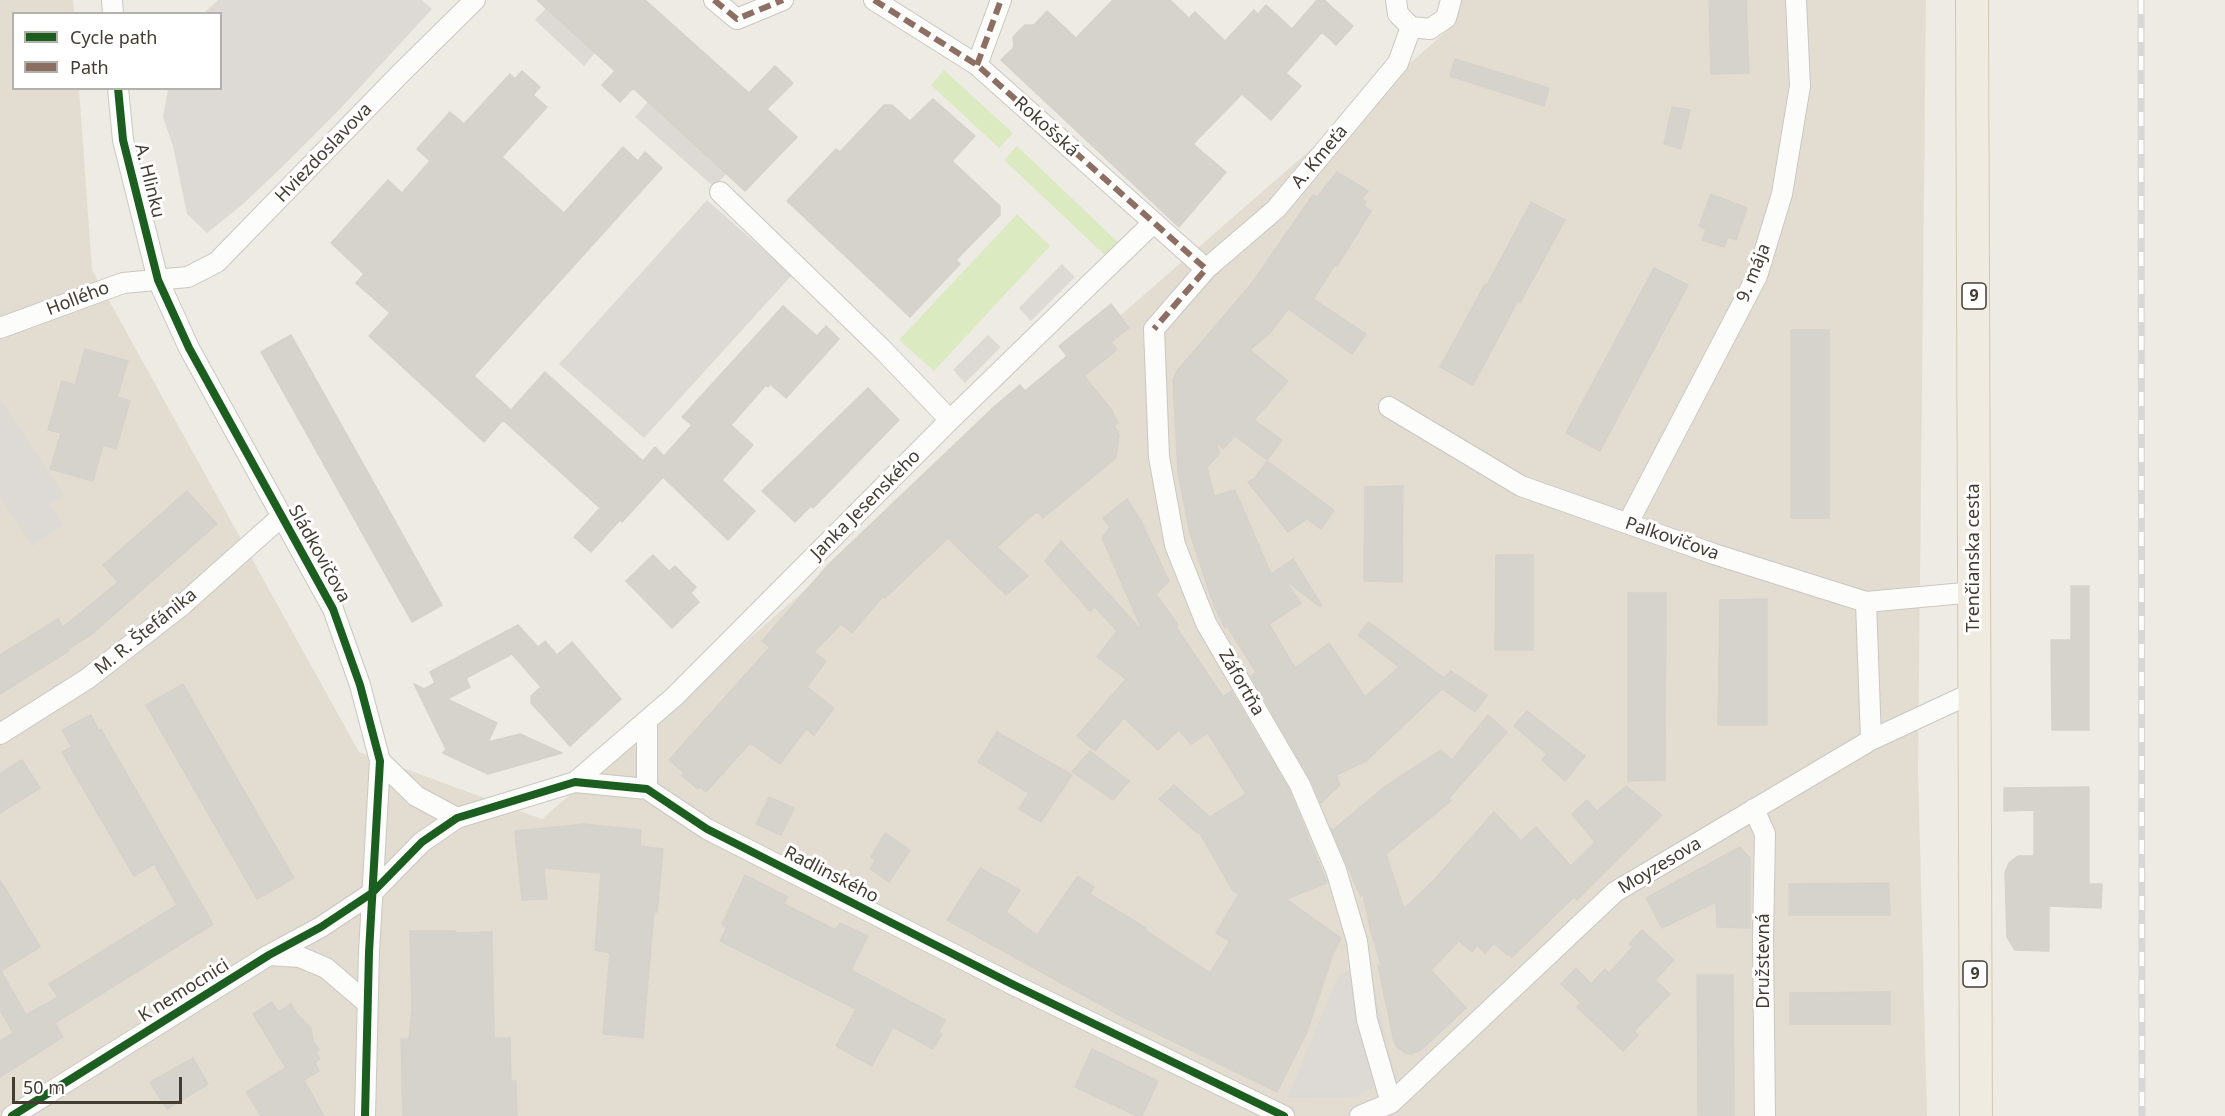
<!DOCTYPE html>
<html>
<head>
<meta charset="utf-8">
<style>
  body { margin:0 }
  #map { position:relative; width:2225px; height:1116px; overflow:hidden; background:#eeebe5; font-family:"Noto Sans",sans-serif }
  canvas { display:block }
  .legend { position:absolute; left:12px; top:12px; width:210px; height:78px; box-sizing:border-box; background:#fff; border:2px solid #b4b1ad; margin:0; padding:8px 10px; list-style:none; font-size:18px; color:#433c32 }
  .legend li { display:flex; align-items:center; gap:12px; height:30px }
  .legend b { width:30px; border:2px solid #b4b1ad }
  .scale { position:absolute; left:12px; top:1077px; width:170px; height:27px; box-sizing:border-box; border:3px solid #433c32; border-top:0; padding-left:8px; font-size:18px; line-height:21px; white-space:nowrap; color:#433c32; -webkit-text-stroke:4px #fff; paint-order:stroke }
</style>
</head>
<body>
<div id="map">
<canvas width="2225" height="1116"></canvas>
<ul class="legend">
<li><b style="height:8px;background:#1b5e20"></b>Cycle path</li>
<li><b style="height:8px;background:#8d6e63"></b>Path</li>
</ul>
<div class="scale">50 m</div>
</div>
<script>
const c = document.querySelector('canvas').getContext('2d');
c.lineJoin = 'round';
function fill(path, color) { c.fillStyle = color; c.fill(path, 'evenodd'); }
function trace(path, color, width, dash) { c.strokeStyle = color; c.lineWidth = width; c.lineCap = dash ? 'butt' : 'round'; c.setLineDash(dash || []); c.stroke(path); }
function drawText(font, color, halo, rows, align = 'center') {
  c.font = font + ' "Noto Sans",sans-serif'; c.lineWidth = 6; c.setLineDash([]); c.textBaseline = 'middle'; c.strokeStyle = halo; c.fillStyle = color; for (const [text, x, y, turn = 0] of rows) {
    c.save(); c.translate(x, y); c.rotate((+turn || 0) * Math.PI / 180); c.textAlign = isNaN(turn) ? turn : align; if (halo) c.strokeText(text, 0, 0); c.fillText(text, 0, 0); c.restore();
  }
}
fill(new Path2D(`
  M 0,0 L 73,0 L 74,13 L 14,14 L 14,88 L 79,89 L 92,270 L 359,752 L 542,819 L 1456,23 L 1443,0 L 1926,0 L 1918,770 L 1927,1116 L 0,1116 Z`), '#e3ddd1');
fill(new Path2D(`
  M 944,70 L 1013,133 L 999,148 L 931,85 Z
  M 1017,146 L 1121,245 L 1108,258 L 1004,160 Z
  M 1017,214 L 1050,246 L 934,371 L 899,340 Z`), '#dceac2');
fill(new Path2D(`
  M 218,0 L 422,0 L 432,9 L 340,109 L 282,167 L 242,205 L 207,233 L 187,214 L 173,146 L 163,117 L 168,89 L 220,88 L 220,14 L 204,13 Z
  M 546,8 L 595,53 L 584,66 L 535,20 Z
  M 648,102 L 726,174 L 714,187 L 635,117 Z
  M 707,200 L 792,275 L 644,438 L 559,364 Z
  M 1062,264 L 1075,277 L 1031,321 L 1019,308 Z
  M 988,335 L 1001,347 L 965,383 L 953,370 Z
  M 0,399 L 64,495 L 50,505 L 63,525 L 32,546 L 0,497 Z
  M 1368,963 L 1395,1075 L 1356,1097 L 1287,1098 L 1339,974 Z`), '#dddad5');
const building = new Path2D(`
  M 537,0 L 645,0 L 749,93 L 775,66 L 793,83 L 767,109 L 797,137 L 745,191 L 633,88 L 620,102 L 602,85 L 615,71 Z
  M 1113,0 L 1170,0 L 1189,18 L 1195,12 L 1225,41 L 1254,10 L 1258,14 L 1266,5 L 1292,29 L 1317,0 L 1324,0 L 1353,26 L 1336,45 L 1322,32 L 1286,73 L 1301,86 L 1271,120 L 1242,94 L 1193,144 L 1226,172 L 1179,227 L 1001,60 L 1014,47 L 1013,37 L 1025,25 L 1034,25 L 1047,11 L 1076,38 Z
  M 1709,0 L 1746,0 L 1749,73 L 1711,74 Z
  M 1455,59 L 1549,88 L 1544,106 L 1450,76 Z
  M 522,71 L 540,87 L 533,95 L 547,107 L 502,157 L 564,213 L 623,147 L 638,161 L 645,152 L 662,168 L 474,376 L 511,410 L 545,372 L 643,461 L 655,447 L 664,456 L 692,425 L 682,417 L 783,306 L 817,336 L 826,326 L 839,339 L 786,398 L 770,384 L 768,387 L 766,385 L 731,425 L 753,445 L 722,480 L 755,511 L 728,540 L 663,477 L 622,522 L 620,520 L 591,552 L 574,537 L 600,508 L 503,420 L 484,442 L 369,336 L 390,313 L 356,283 L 364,274 L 331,243 L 388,180 L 402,193 L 430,161 L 417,149 L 450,112 L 464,124 L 510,74 L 515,79 Z
  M 933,99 L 975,136 L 952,161 L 1000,206 L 1000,215 L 956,260 L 960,264 L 910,317 L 787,201 L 836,149 L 840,152 L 884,105 L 892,105 L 910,121 Z
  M 1672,107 L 1690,110 L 1681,149 L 1664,144 Z
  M 1337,172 L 1368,191 L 1361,199 L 1366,202 L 1363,206 L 1371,211 L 1337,266 L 1335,265 L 1313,299 L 1366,334 L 1352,354 L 1288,309 L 1270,333 L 1250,350 L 1288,381 L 1254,420 L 1282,440 L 1267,460 L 1235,436 L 1223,449 L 1219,444 L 1217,446 L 1220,453 L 1207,467 L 1214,496 L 1235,490 L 1271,574 L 1293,559 L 1322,606 L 1320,607 L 1285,580 L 1301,603 L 1269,624 L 1295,668 L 1329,643 L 1365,697 L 1399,667 L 1358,635 L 1369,622 L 1444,678 L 1451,671 L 1487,695 L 1475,712 L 1442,689 L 1366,761 L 1336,775 L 1340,785 L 1321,803 L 1310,779 L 1251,676 L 1256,672 L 1227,626 L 1225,628 L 1214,606 L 1190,533 L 1178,473 L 1173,380 L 1177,371 L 1252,283 L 1313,195 L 1317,197 Z
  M 1711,194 L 1747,208 L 1736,240 L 1728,237 L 1724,247 L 1702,240 L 1706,229 L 1699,226 Z
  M 1531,202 L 1565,220 L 1520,303 L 1518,301 L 1473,385 L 1440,367 L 1485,284 L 1487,285 Z
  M 1654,268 L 1688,285 L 1600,451 L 1566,433 Z
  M 1111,304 L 1129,328 L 1111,342 L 1117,350 L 1084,376 L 1111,409 L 1118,423 L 1114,425 L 1119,435 L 1116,458 L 1043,518 L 1037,511 L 997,547 L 1028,576 L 1006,595 L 948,538 L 885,598 L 883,596 L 852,633 L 841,624 L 814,652 L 826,661 L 807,687 L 834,708 L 814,735 L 806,729 L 780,764 L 750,743 L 706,792 L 700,787 L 698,789 L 682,776 L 684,773 L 669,760 L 770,647 L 762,641 L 828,565 L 996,405 L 1020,385 L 1025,391 L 1067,356 L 1059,346 Z
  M 1791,330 L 1829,330 L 1829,518 L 1791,518 Z
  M 291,335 L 442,605 L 412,622 L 261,352 Z
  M 85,349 L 128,361 L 117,397 L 130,401 L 116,449 L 103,445 L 93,481 L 50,469 L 61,433 L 48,430 L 62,381 L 75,385 Z
  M 868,388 L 899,420 L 813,508 L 811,506 L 795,522 L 762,491 Z
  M 1267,461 L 1334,510 L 1321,529 L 1307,519 L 1288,532 L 1248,482 L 1255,478 Z
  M 1403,486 L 1402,582 L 1364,581 L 1365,487 Z
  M 187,491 L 217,524 L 92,634 L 68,649 L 69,651 L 0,694 L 0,655 L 58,619 L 63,627 L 118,582 L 103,565 Z
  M 1127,499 L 1142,523 L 1169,581 L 1156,594 L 1178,625 L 1176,627 L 1223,697 L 1231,691 L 1289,790 L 1327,883 L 1286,899 L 1341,938 L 1333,954 L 1307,1032 L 1277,1092 L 1123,1017 L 947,920 L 980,868 L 1020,890 L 1006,912 L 1037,935 L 1078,876 L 1094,887 L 1090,894 L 1146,928 L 1145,930 L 1210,973 L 1230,941 L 1216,933 L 1239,894 L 1233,891 L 1199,832 L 1197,833 L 1159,799 L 1174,785 L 1210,817 L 1246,794 L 1208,733 L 1191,744 L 1179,730 L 1158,750 L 1124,718 L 1095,751 L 1077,736 L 1126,679 L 1097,657 L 1117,631 L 1095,607 L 1090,611 L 1045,561 L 1061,541 L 1143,632 L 1102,538 L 1110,527 L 1103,518 Z
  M 653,555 L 669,571 L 675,566 L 696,587 L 691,593 L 699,602 L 672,628 L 626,581 Z
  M 1496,555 L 1533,555 L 1533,650 L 1495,650 Z
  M 2071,586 L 2089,586 L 2089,730 L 2052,730 L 2051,640 L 2071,640 Z
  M 1628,593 L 1666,593 L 1665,780 L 1628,781 Z
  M 1767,599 L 1767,725 L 1718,725 L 1720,600 Z
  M 518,625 L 538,647 L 545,641 L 557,655 L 572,642 L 621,699 L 570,746 L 531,703 L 531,696 L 541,687 L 512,654 L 466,678 L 470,687 L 447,699 L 497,723 L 488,742 L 520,734 L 562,753 L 488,774 L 443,753 L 446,749 L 414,684 L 424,689 L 435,683 L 430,672 Z
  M 183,684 L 294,878 L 257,899 L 146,705 Z
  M 1527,711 L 1585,756 L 1565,781 L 1542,760 L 1547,754 L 1514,726 Z
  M 91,715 L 99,731 L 101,729 L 213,924 L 55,1023 L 63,1037 L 0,1077 L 0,1041 L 13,1033 L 0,1010 L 0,880 L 40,947 L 1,971 L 26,1015 L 58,997 L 49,984 L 177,905 L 154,864 L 134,876 L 62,752 L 72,747 L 62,730 Z
  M 1488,715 L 1507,732 L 1449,798 L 1451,801 L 1386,854 L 1404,909 L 1434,880 L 1494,812 L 1521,841 L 1536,827 L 1571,866 L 1595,842 L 1572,814 L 1587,800 L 1597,811 L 1626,786 L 1662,815 L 1577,900 L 1574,897 L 1512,957 L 1508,954 L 1507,955 L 1494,943 L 1485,953 L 1477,945 L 1472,952 L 1459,941 L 1431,970 L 1466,1008 L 1421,1050 L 1411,1054 L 1406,1053 L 1398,1048 L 1394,1042 L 1378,965 L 1382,968 L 1370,928 L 1363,893 L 1361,897 L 1331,828 L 1333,830 L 1383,788 L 1441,750 L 1452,760 Z
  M 997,732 L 1072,775 L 1041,822 L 1019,809 L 1029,793 L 978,762 Z
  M 1090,751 L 1129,781 L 1113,800 L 1072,772 Z
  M 22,760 L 40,788 L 0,813 L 0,774 Z
  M 2089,787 L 2089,884 L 2102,884 L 2101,908 L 2049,906 L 2049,951 L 2015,950 L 2007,937 L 2005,873 L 2009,863 L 2018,856 L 2034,856 L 2034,810 L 2004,811 L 2004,788 Z
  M 769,797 L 794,808 L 781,835 L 756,824 Z
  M 585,824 L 641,830 L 640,846 L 663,849 L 657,912 L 654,912 L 643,1038 L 603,1034 L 610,953 L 595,950 L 601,873 L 544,868 L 547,899 L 522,900 L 515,831 Z
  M 885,833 L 910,850 L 889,882 L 870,869 L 876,860 L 871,857 Z
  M 1740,847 L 1750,858 L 1750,928 L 1717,927 L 1716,902 L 1662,928 L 1646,898 Z
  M 745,875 L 788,897 L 784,904 L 836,930 L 840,923 L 868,936 L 851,970 L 945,1020 L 939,1032 L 942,1034 L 933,1049 L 893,1027 L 872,1066 L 836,1046 L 856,1009 L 720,941 L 727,927 L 722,924 Z
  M 1889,883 L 1890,915 L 1789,915 L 1789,884 Z
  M 1642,930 L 1674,960 L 1655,980 L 1670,994 L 1634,1031 L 1638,1035 L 1623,1051 L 1577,1007 L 1581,1003 L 1561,984 L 1576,968 L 1591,984 L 1605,969 L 1609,973 L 1633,947 L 1629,944 Z
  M 410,931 L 456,931 L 456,933 L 492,932 L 494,1038 L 510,1038 L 511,1081 L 516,1081 L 517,1116 L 403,1116 L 401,1039 L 409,1039 L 412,1009 Z
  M 1697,975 L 1733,975 L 1734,1116 L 1698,1116 Z
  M 1890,992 L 1890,1024 L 1790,1024 L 1790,993 Z
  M 272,1002 L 278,1012 L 291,1004 L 297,1014 L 311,1028 L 313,1041 L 319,1050 L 316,1052 L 320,1059 L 315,1062 L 319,1071 L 304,1080 L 324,1116 L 261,1116 L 246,1092 L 286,1068 L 253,1014 Z
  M 1092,1049 L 1158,1081 L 1142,1116 L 1137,1116 L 1075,1087 Z
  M 193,1058 L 208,1084 L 167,1109 L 150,1082 Z`);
fill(building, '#d6d2cc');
trace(building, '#d6d2cb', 1.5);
const street = new Path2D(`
  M 112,0 L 113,14
  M 714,0 L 737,19 L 783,0
  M 874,0 L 977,65 L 1206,269
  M 1396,0 L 1398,14 L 1411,27 L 1430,29 L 1446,18 L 1451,0
  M 977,65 L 1001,0
  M 118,88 L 123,140 L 158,280 L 189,348 L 333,609 L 360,685 L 380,761 L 369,952 L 365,1116
  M 720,192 L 883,350 L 950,420
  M 0,328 L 123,283 L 188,277 L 217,262 L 400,74 L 475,0
  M 1389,407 L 1521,486 L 1714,554 L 1866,602 L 1975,592
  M 1628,523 L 1757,276 L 1782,194 L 1800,86 L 1796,0
  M 1866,602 L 1871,740
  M 0,734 L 87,679 L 181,606 L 281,517
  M 380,761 L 416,796 L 457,818
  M 575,782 L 674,697 L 950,420 L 1153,223
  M 647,789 L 647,721
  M 1754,809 L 1765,834 L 1763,939 L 1765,1116
  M 269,955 L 300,957 L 326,968 L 367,1003
  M 1391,1103 L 1367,1020 L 1357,941 L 1336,870 L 1300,785 L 1206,623 L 1175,545 L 1159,457 L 1154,329 L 1206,269 L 1276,209 L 1398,63 L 1411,27
  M 12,1116 L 269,955 L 321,927 L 372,893 L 422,842 L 457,818 L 575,782 L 647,789 L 707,829 L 1014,985 L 1284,1116
  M 1360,1116 L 1391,1103 L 1615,892 L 1871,740 L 1974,692`);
const primary = new Path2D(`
  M 1972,0 L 1976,1116`);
trace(street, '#cac7c1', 22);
trace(primary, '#d2c7b1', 34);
trace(street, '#fcfcfb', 20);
trace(primary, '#f0ebe1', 32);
const rail = new Path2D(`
  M 2141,0 L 2142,1116`);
trace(rail, '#d7d7d6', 7);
trace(rail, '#fff', 4.5, [14]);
trace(new Path2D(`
  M 714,0 L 737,19 L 783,0
  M 874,0 L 977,65 L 1206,269 L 1154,329
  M 977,65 L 1001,0`), '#8d6e63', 6, [12, 6]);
trace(new Path2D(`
  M 118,88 L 123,140 L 158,280 L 189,348 L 333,609 L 360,685 L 380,761 L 369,952 L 365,1116
  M 12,1116 L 269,955 L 321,927 L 372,893 L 422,842 L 457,818 L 575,782 L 647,789 L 707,829 L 1014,985 L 1284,1116`), '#1b5e20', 8);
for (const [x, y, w] of [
  [1974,296,24],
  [1975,974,24]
]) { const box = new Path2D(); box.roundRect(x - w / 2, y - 13, w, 26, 4.5); c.fillStyle = '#fff'; c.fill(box); trace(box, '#433c32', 1.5); }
drawText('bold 16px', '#433c32', null, [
  ["9",1974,296],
  ["9",1975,974]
]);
drawText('18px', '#433c32', '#fff', [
  ["Rokošská",1046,127,42],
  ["Hviezdoslavova",324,153,-46],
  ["A. Kmeťa",1320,157,-50],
  ["A. Hlinku",149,181,76],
  ["9. mája",1754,273,-68],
  ["Hollého",78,299,-21],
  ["Janka Jesenského",866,505,-45],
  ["Palkovičova",1672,539,19],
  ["Sládkovičova",319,554,61],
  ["Trenčianska cesta",1974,558,-90],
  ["M. R. Štefánika",146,632,-39],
  ["Záfortňa",1241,683,60],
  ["Moyzesova",1660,866,-31],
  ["Radlinského",831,875,27],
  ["Družstevná",1764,961,-90],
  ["K nemocnici",184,991,-32]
]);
</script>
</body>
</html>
